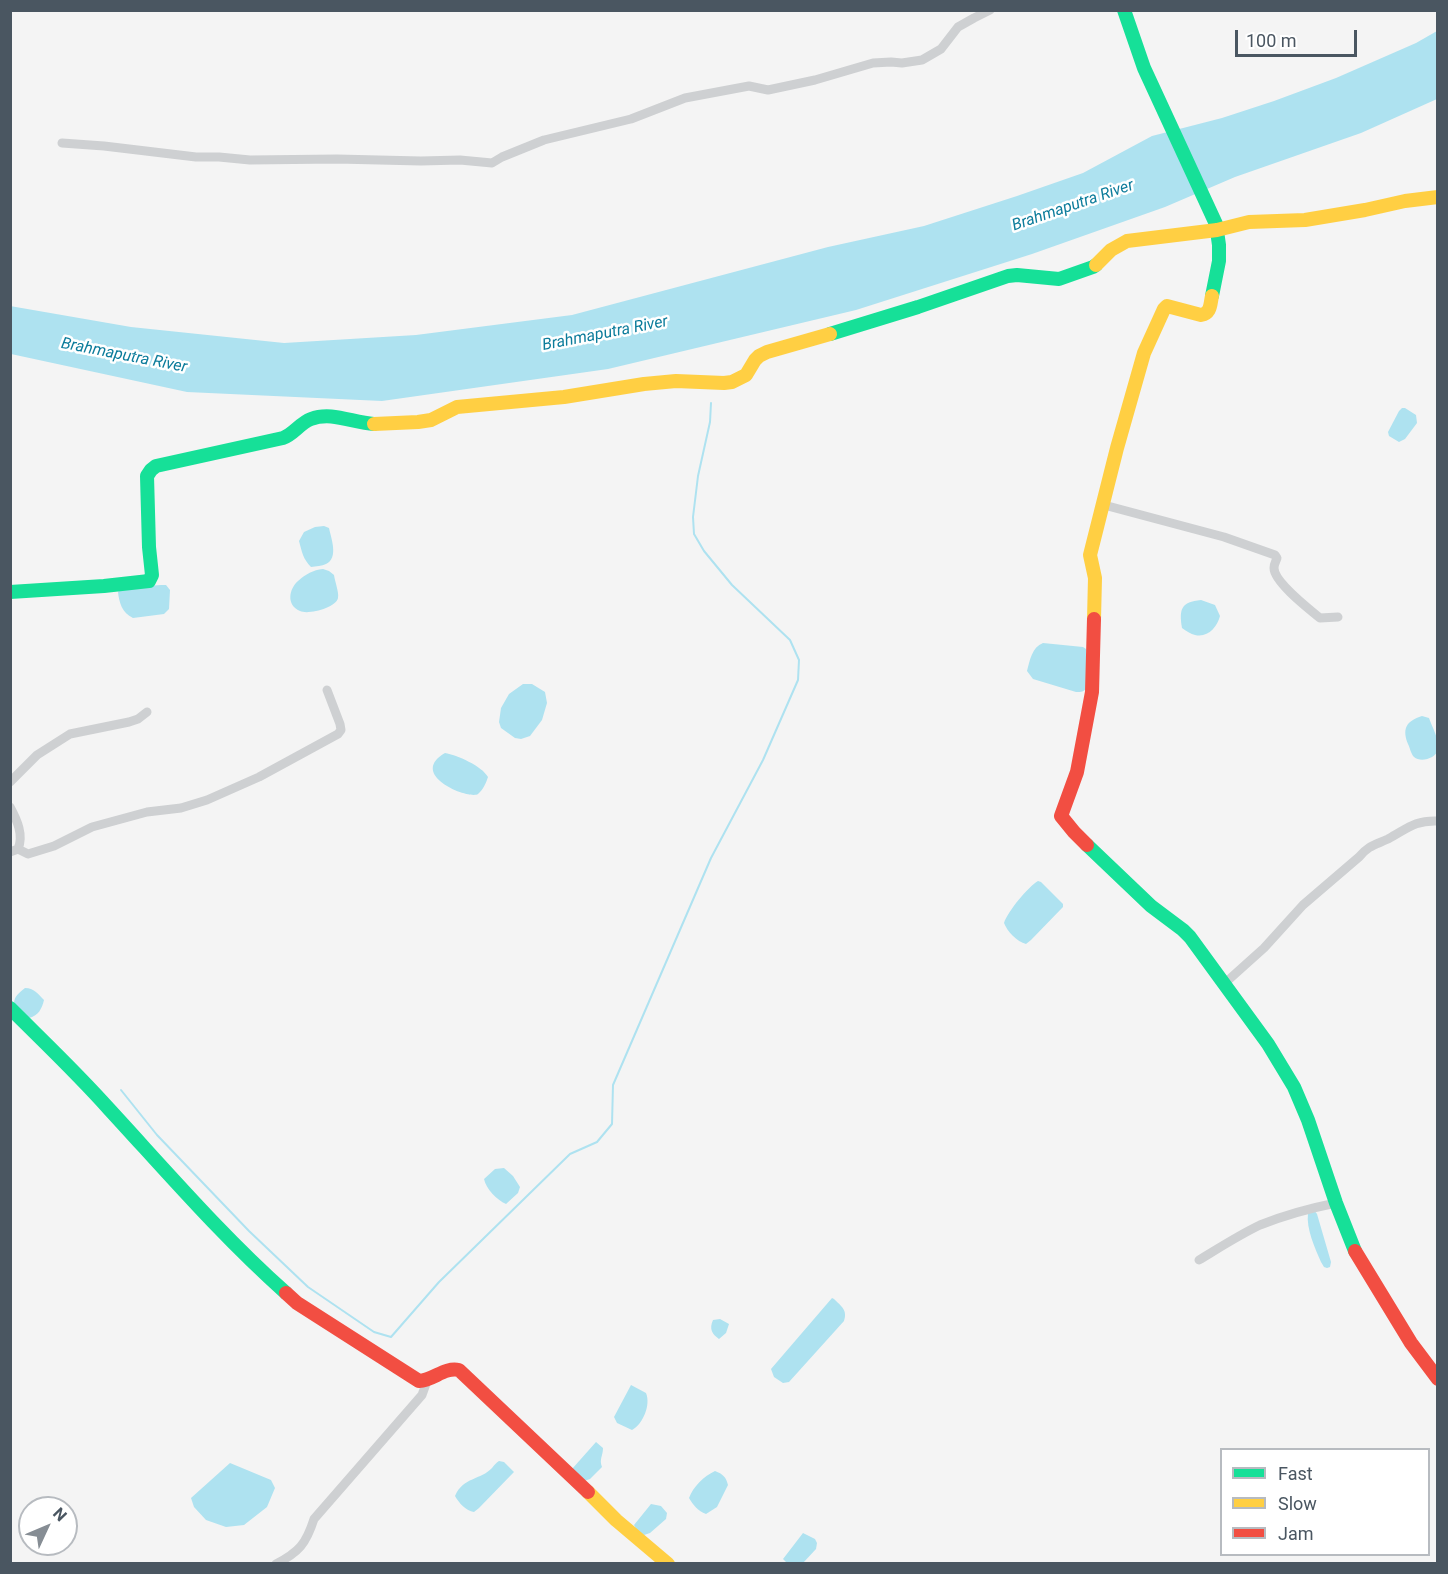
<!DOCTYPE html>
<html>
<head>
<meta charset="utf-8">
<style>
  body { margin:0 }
  #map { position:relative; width:1448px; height:1574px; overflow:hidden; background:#f4f4f4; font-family:Roboto,sans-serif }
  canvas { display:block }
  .frame { position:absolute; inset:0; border:12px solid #4a5661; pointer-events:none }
  .legend { position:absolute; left:1220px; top:1448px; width:210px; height:108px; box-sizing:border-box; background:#fff; border:2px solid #b7bbc0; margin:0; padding:8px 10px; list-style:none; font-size:18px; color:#4a5661 }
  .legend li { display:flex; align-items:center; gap:12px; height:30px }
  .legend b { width:30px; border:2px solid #b7bbc0 }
  .north { position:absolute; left:18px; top:1496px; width:60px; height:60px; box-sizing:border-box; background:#fff; border:2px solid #b7bbc0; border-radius:50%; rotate:46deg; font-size:16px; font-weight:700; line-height:24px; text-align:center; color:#4a5661 }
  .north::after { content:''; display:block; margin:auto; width:21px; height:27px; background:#868d94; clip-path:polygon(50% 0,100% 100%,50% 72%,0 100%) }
  .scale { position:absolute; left:1235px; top:30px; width:122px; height:27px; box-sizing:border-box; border:3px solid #4a5661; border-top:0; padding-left:8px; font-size:18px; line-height:21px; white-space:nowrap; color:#4a5661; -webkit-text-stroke:4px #fff; paint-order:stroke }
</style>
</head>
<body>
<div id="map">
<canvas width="1448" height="1574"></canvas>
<div class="frame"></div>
<ul class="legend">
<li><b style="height:8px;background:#16e098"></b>Fast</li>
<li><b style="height:8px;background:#ffcf43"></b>Slow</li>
<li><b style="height:8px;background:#f24e42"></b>Jam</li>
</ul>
<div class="north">N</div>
<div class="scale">100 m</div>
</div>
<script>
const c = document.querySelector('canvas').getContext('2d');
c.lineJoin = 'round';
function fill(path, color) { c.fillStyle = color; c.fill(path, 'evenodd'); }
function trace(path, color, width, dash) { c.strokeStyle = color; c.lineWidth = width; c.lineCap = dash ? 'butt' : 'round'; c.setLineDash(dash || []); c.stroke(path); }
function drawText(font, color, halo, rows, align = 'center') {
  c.font = font + ' Roboto,sans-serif'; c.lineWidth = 5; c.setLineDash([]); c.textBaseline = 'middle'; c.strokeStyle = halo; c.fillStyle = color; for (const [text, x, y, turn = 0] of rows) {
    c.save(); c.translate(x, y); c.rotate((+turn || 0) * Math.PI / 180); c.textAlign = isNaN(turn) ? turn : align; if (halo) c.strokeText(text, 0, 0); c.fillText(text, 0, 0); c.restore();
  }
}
fill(new Path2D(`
  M 1437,31 L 1437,99 L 1361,133 L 1235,177 L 1165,207 L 1032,254 L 856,310 L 608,369 L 382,401 L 187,392 L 11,354 L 10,306 L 131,327 L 284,343 L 416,335 L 572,315 L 828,247 L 924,226 L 1017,196 L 1083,173 L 1152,136 L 1222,118 L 1274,101 L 1336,78 L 1416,43 Z
  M 1402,408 L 1405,408 L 1416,415 L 1417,423 L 1405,439 L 1399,442 L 1389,436 L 1388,432 L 1399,411 Z
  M 315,527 L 324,526 L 329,528 C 331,538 339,558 326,564 C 322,566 316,566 311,567 C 303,559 302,552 299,541 L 304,532 Z
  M 323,569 L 329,571 L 334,575 C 335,582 339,592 338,598 C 336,608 308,615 300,611 C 286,605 289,589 298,581 C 306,574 313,570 323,569 Z
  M 161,585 L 166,585 L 170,590 L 169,609 L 164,614 L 133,618 C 122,613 119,602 118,592 L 121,588 Z
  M 1201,600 L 1215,605 L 1220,616 C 1217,627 1208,638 1195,635 C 1191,634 1186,631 1182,628 C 1179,609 1181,602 1201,600 Z
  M 1043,643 L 1083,647 L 1086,649 L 1087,688 C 1083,692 1082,692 1076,692 L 1033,679 L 1027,671 C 1030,660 1032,647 1043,643 Z
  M 523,684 L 532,684 L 545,692 L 547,703 L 542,720 L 530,736 L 521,739 L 515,738 L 501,728 L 499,722 L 501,708 L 509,694 Z
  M 1422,716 L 1429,718 C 1432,727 1440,740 1438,750 C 1436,758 1421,763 1414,757 C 1411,754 1410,748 1408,744 C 1402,729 1406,721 1422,716 Z
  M 445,753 C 457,755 482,766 488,777 C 486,783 483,790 478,794 C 469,800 407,775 445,753 Z
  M 1038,881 L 1041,882 L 1063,904 L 1063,907 L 1031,940 L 1026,944 C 1017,942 1007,931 1004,923 C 1008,911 1028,887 1038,881 Z
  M 25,988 C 34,988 38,994 44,1000 C 42,1009 38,1016 29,1018 L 14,1004 C 14,996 19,993 25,988 Z
  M 504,1168 L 513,1176 L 520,1187 L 518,1193 L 506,1204 C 497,1200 486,1189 484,1179 L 495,1169 Z
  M 1314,1210 L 1317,1214 L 1331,1262 L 1330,1267 L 1327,1268 L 1324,1267 L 1321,1262 C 1315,1248 1306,1229 1308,1213 Z
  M 832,1298 L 834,1299 C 841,1306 848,1310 844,1321 L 789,1382 L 783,1383 L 774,1377 L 771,1369 Z
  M 720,1319 L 729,1324 L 726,1333 L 719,1339 C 712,1334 709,1329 713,1320 Z
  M 631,1385 L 646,1393 C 651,1405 643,1424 632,1430 L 617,1423 L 614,1417 Z
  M 596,1442 L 603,1448 C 603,1456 599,1459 602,1467 L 590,1479 L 584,1481 L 572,1469 Z
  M 499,1461 L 504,1462 L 514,1472 L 479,1508 L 474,1512 C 466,1511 459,1503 455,1496 C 463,1477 481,1480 492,1468 C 494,1465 496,1463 499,1461 Z
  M 230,1463 L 271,1480 L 275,1488 L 267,1507 L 244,1525 L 226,1527 L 206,1520 L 194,1507 L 191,1498 Z
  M 715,1471 C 723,1474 726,1477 728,1485 L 717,1507 L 706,1514 C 698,1511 693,1505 689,1498 C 693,1487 704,1476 715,1471 Z
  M 651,1504 L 661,1506 L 667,1513 L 666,1519 L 650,1533 L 644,1535 L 637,1531 L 634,1525 Z
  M 803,1533 L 815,1539 L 817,1543 L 816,1549 L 803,1563 L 787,1563 L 783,1559 Z`), '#aee2f0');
trace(new Path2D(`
  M 121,1090 L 157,1135 L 249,1231 L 308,1287 L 374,1332 L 391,1337 L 439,1282 L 570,1154 L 597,1142 L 612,1124 L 613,1085 L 711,858 L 763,760 L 798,680 L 799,660 L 790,640 L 732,585 L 704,551 L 694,534 L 693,517 L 698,476 L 710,422 L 711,403`), '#aee2f0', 2);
trace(new Path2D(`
  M 62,143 L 104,146 L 196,157 L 219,157 L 250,160 L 337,159 L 421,161 L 460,160 L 492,163 L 502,157 L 544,140 L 631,119 L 685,98 L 749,86 L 768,90 L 815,80 L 873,63 L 891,62 L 902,63 L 922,60 L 941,49 L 958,27 L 974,18 L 990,10
  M 1104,505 L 1224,537 L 1275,555 L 1277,558 C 1276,561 1274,564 1274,568 C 1274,582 1309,609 1320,618 L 1338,617
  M 10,782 L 37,755 L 70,734 L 129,722 L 138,719 L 147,712
  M 10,807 C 17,820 24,835 18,849
  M 10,852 L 18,849 L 28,854 L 54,846 L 92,827 L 147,812 L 181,808 L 207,800 L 259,777 L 338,734 L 341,730 L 340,724 L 327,690
  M 1225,983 L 1264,948 L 1303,905 L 1359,857 C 1369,845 1375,845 1388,839 C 1407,829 1414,820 1438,821
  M 1199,1260 C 1219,1248 1239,1235 1260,1225 C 1285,1215 1311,1208 1336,1203
  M 276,1564 C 299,1552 306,1544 314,1519 L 422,1395 L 427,1381`), '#ced0d2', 9);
trace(new Path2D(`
  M 1124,10 L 1144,68 L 1216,224 L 1219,245 L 1219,261 L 1212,296
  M 830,334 L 918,307 L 1008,276 L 1017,275 L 1059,279 L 1093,267 L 1096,265
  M 10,592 L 104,586 L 149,581 L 152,575 L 149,547 L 147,476 L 151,470 L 156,466 L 283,438 C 294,434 300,423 311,419 C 332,411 353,423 374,424
  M 1087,845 L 1151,906 L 1183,930 L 1190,937 L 1268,1044 L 1294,1087 L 1308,1120 L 1336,1203 L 1355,1251
  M 10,1008 C 43,1041 78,1074 109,1109 C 167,1172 222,1236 286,1293`), '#16e098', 14);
trace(new Path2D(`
  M 1096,265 L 1111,250 L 1127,241 L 1217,230 L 1249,222 L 1305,220 L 1365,210 L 1405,201 L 1438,197
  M 374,424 L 418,422 L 431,420 L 457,407 L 564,397 L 644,384 L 676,381 L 724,383 L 732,382 L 746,375 L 755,360 L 759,356 L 767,352 L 830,334
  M 1094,619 L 1095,578 L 1090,555 L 1117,448 L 1144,353 L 1164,309 L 1167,306 L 1201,315 C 1211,313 1210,305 1212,296
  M 588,1492 L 616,1520 L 668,1564`), '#ffcf43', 14);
trace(new Path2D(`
  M 1087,845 L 1074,832 L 1061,816 L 1077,772 L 1092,692 L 1094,619
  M 1355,1251 L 1411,1343 L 1438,1379
  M 286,1293 L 297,1303 L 419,1381 C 434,1380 444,1367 459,1370 L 588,1492`), '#f24e42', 14);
drawText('italic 16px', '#0c7c9b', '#fff', [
  ["Brahmaputra River",1073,206,-19],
  ["Brahmaputra River",605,334,-11],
  ["Brahmaputra River",124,356,11]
]);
</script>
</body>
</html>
